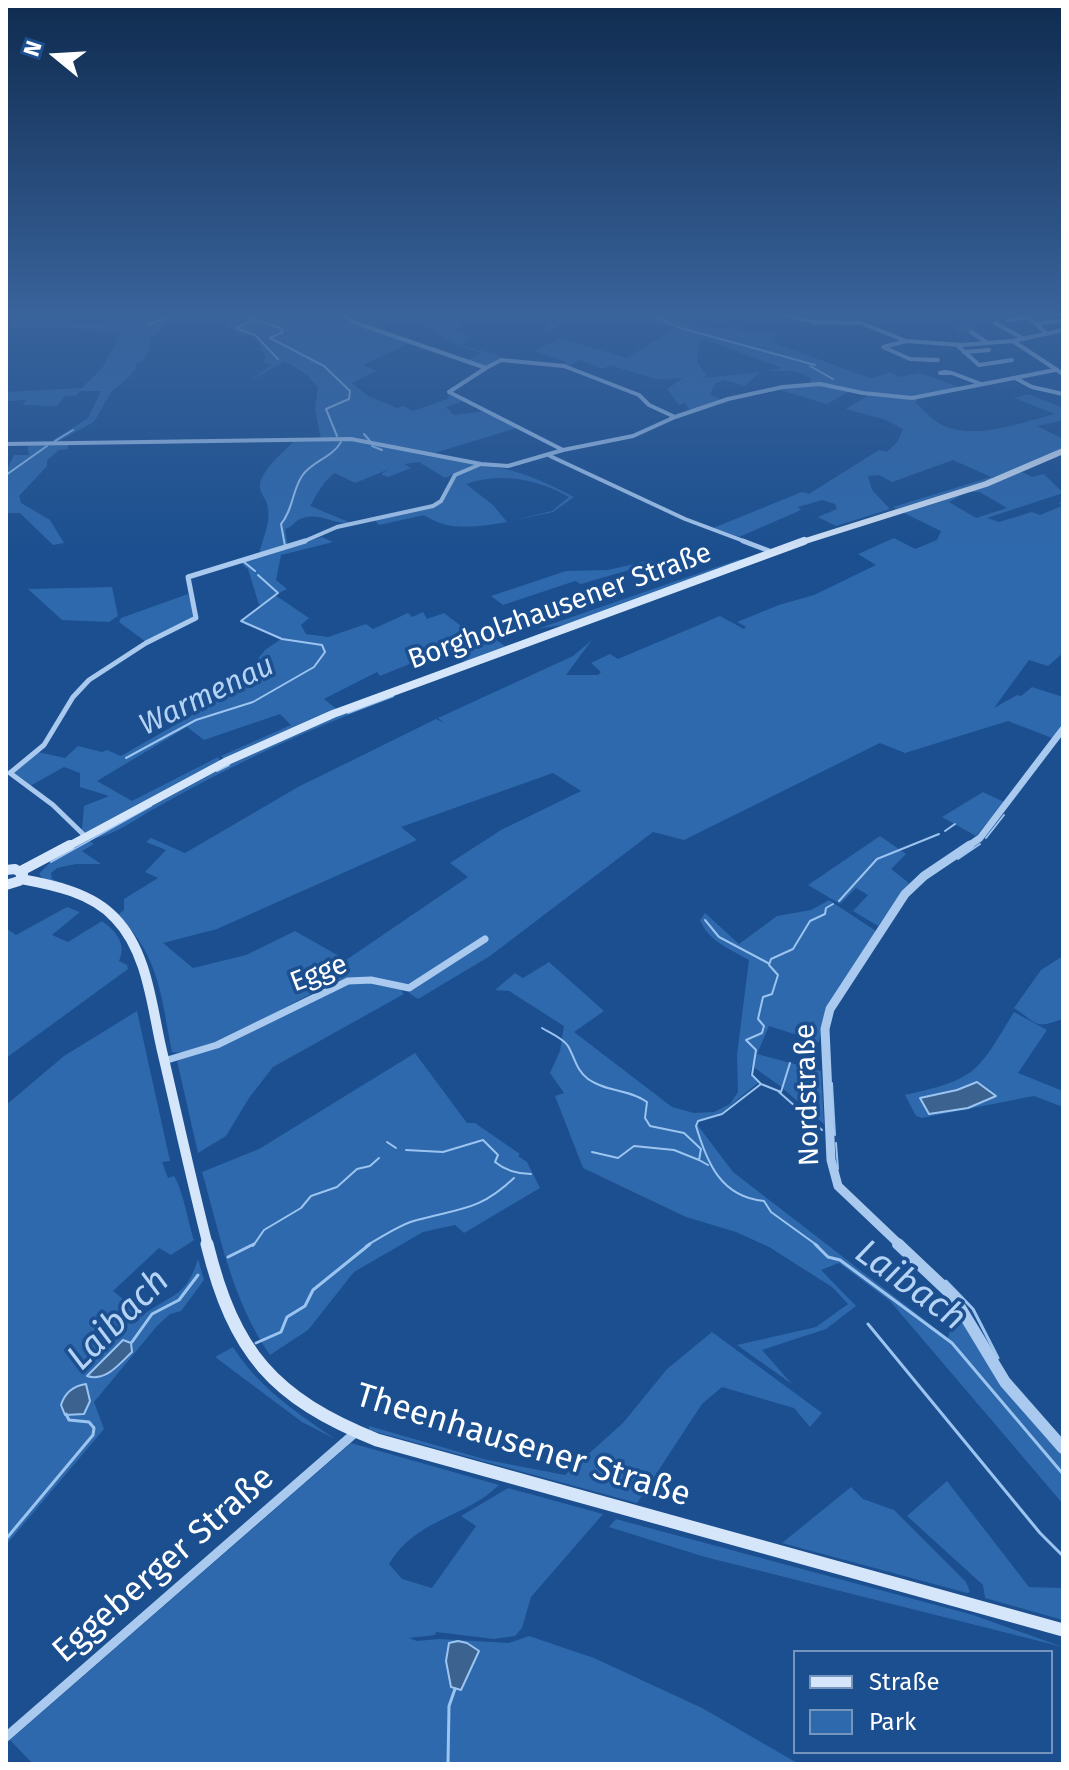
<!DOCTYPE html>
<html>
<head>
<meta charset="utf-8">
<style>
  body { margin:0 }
  #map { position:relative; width:1069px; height:1770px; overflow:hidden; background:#1b4f8f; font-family:"Fira Sans",sans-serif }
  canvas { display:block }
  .frame { position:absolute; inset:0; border:8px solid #fff; pointer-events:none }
  .legend { position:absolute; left:793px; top:1650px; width:260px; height:104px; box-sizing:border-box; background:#1b4f8f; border:2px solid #7695bc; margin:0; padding:10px 14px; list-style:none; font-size:24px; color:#fff }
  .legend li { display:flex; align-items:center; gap:16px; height:40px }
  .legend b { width:40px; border:2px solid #7695bc }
  .north { position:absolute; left:16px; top:16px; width:80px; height:80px; -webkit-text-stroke:6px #1b4f8f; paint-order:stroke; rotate:288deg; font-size:22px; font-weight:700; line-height:32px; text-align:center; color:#fff }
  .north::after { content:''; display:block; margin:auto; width:28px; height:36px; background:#fff; clip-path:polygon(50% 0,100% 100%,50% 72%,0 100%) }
</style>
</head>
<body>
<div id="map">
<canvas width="1069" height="1770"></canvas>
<div class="frame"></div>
<ul class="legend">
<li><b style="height:10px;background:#d6e6fa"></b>Straße</li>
<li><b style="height:22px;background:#2e69ad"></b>Park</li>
</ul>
<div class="north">N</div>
</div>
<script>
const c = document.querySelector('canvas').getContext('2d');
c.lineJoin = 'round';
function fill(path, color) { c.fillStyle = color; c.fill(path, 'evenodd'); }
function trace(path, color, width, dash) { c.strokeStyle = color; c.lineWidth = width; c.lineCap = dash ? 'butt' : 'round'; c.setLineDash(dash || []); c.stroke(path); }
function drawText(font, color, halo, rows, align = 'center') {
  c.font = font + ' "Fira Sans",sans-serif'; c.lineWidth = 7; c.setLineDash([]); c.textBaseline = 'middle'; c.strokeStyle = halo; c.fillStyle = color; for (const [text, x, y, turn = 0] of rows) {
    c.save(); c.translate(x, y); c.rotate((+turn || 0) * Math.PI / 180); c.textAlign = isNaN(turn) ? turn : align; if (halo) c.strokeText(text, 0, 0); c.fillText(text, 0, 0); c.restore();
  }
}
fill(new Path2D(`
  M 29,312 L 79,312 L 64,324 L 124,326 L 143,312 L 185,312 L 167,323 L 151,339 C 150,351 146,360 135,364 L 137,366 L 129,377 L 111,392 L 94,422 L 57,442 L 50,442 L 88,418 L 101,391 L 80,391 L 75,396 L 65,396 L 57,406 L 23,405 L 26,400 L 6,401 L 6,392 L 82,388 L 103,367 L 122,330 L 10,327 L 11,325 L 6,324 L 17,323 Z
  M 213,312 L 242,312 L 249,319 L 245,312 L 331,312 L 410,343 L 363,365 L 376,371 L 352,383 L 368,396 L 397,408 L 404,406 L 413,411 L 448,399 L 449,394 L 463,401 L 446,407 L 454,415 L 484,411 L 517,428 L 434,453 L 351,438 L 321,439 L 315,410 L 318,387 L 307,375 L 285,361 L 248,382 L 271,365 L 264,362 L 265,356 L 255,336 L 237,333 L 227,326 L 228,319 Z
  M 422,312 L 449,312 L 450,318 L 462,326 L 455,330 L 472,338 L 461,345 L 501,356 L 487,366 L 466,361 L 481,353 C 453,345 433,333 412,315 Z
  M 488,312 L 603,312 L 594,313 L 596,319 L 591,322 C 573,316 566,317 552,331 L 544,329 L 549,323 Z
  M 632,312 L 669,312 L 694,324 L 692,326 L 718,329 L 738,327 L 738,330 L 779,335 L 773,337 L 779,345 L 870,378 L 891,372 L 900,377 L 920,373 L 962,388 L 912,397 L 895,395 L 919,398 L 915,402 C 924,410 934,422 944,426 C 978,440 1022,422 1055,414 L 1014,398 L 1029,394 L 1063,408 L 1063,420 L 1037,426 L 1063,439 L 1063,449 L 999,477 L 992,477 L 994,479 L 896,509 L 893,507 L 991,477 L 953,460 L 892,482 L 879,475 L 868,476 L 872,490 L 890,509 L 836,526 L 818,517 L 837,509 L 835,504 L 822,500 L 798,507 L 801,510 L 739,537 L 713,528 L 802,492 L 809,494 L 879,450 L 887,452 L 898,441 L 903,429 L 886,420 L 846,409 L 867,396 L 864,394 L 878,393 L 810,383 L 811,378 L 795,371 L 767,371 L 782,368 L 704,339 L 698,345 L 697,362 L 706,375 L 702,378 L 760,372 L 745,386 L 724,380 L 715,384 L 710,394 L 721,400 L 690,411 L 685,403 L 679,405 L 667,389 L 683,378 L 656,379 L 610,365 L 603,369 L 582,361 L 587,357 L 567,366 L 562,365 L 567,362 L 534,351 L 560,338 L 627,358 L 676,327 L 656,323 Z
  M 947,312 L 1006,312 L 1014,319 L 996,323 L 972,322 L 978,330 L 956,331 L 961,321 Z
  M 816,384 L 848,392 L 827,404 L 777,389 Z
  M 350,440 L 477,464 L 445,478 L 419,462 L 404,464 L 411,468 L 388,477 L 381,474 L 389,469 L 355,483 L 335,473 C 324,480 317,494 310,506 L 351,523 C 336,525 319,512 303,518 C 295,520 293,527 285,529 L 288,547 L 259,554 C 263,538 272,520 267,504 C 266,499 260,493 260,487 C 259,472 283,453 293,442 Z
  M 27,444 L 68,444 L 68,449 L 59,450 L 47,460 L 47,466 L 19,496 L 21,503 L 50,520 L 64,543 L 53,545 L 20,513 L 6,513 L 6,471 L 14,455 L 29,455 Z
  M 483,466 C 516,468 545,482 574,497 L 553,512 L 510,521 L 552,511 L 569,497 C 538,479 500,472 466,484 L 493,505 L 507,522 C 477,527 449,532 424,515 L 379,525 L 374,519 L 435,507 L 457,475 Z
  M 1022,472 L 1032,477 L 1044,474 L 1063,493 L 987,518 L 999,522 L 1032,512 L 1040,515 L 1062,506 L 1059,503 L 1063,501 L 1063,653 L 1048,666 L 1029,660 L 994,708 L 1017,695 L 1021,696 L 1032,687 L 1063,697 L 1063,723 L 1052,738 L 1008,721 L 905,753 L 880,743 L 684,840 L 653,832 L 490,956 L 418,999 L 409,993 L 411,984 C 385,984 373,974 344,981 C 300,991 213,1059 172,1052 C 161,997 160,957 118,915 L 124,910 L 124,899 L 158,878 L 145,872 L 166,850 L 146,842 L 151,838 L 185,853 L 298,787 L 436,719 L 444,723 L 438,718 L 573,656 L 592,640 L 566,675 L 598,675 L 601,672 L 591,663 L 610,654 L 618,659 L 720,616 L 744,629 L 746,627 L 737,622 L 779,605 L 814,595 L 876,565 L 858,554 L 894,538 L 915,549 L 937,540 L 941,531 L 902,512 L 965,493 L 949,502 L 976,518 L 1007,508 L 980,492 L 969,492 ZM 553,773 L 581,791 L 501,830 L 450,863 L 468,877 L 346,960 L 295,931 L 246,955 L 193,968 L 163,943 L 217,929 L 417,840 L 401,827 Z
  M 322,537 L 333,542 L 281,555 L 276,580 L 287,589 L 275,595 L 309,618 L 301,625 L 306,634 L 328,637 L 366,624 L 373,629 L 408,613 L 412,617 L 423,612 L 427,619 L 444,613 L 482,642 L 492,637 L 505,646 L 554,630 L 465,662 L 444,650 L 380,676 L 377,672 L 324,699 L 338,710 L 225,760 L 221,756 L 291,725 L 280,714 L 204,740 L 187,727 L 97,781 L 132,801 L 218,757 L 221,762 L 87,833 L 82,830 L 84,806 L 109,796 L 80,787 L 80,773 L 64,767 L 30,786 L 13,775 L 15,768 L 38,752 L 65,758 L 78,746 L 102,752 L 107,750 L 121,756 L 229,694 L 265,650 L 281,639 L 241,620 L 264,603 L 259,605 L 248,569 L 240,562 Z
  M 740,559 L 743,561 L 569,624 L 537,629 Z
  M 651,560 L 653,562 L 643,566 L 581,584 L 575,581 L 503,605 L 491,596 L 566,571 L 608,570 Z
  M 112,587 L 118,616 L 109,622 L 62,620 L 28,589 Z
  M 188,594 L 196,616 L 146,642 L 119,622 L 121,618 Z
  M 392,695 L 395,697 C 310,728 231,765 152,810 C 136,819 110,838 92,838 L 227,764 L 290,735 Z
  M 983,792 L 1004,802 L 976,836 L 942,817 Z
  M 880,836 L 906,854 L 891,869 L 909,883 L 878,926 L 853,911 L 868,895 L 856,888 L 840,904 L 808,885 Z
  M 88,840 L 94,844 L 82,851 L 101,864 L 76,864 L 57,868 L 51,873 L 52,879 L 59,882 C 52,883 43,880 39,874 L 51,861 Z
  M 829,900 L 876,931 L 826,1008 L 819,1042 L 769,1026 L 757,1054 L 821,1071 L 824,1124 L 780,1086 L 752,1066 L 750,1075 L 759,1082 L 721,1113 L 696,1123 L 733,1172 L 948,1338 L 956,1309 C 987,1369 1017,1407 1063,1456 L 1063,1504 L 890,1301 L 839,1263 L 821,1270 L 856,1306 L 826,1329 L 762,1350 L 792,1384 L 737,1345 L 816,1327 L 848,1304 L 832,1287 L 769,1247 L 736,1232 L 686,1217 L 583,1168 L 555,1096 L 564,1093 L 550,1073 L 560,1051 L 564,1026 L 509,991 L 495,990 L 515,973 L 523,978 L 549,962 L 604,1011 L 574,1032 L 672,1107 L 694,1113 L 714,1112 L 730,1104 L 738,1092 L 737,1055 L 749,960 C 730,949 708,941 700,920 L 705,913 L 739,944 L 777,916 L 811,910 Z
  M 67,907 L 80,912 L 52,935 L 68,942 L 102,921 C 116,931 127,944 119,961 L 127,965 L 128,969 L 6,1058 L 6,928 L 16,935 Z
  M 1063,956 L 1063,1019 C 1034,1029 1040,1025 1014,1008 L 1041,970 Z
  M 361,981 L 401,990 L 404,994 L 273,1067 L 249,1098 L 226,1136 L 198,1153 L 177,1061 L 218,1046 L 336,986 Z
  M 137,1011 L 170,1161 L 162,1162 L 168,1178 L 174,1176 C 183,1190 188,1222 194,1240 L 171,1255 L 159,1248 L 113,1291 L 143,1315 C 171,1294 186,1298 198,1259 L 204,1280 L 181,1311 L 170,1314 L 157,1326 L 94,1402 L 104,1429 L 6,1545 L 6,1105 L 64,1056 Z
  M 1014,1012 L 1047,1030 L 1018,1073 L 1063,1091 L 1063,1107 L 1034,1096 L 922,1118 L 916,1116 L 905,1095 C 977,1079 977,1073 1014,1012 Z
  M 415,1053 L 467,1123 L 475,1123 L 520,1154 L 518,1156 L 527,1162 L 540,1188 L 464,1233 L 455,1225 L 423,1232 L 354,1272 L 308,1330 L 270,1355 C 232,1301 220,1235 202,1172 L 259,1149 Z
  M 712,1332 L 822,1413 L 810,1427 L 794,1408 L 722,1387 L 702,1404 L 637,1503 L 369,1430 L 369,1426 L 487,1460 L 565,1475 L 623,1423 L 667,1369 Z
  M 233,1347 C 259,1388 296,1412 335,1439 L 302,1422 L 215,1357 Z
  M 351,1443 L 499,1485 C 466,1518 416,1518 389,1564 L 402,1579 L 432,1588 L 476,1526 L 461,1516 L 508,1488 L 603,1514 L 531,1597 L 522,1628 L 515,1636 L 494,1639 L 436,1632 L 435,1635 L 409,1638 L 417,1641 L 439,1639 L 509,1643 L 529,1636 L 594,1658 L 702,1708 L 799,1764 L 33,1764 L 10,1740 Z
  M 947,1481 L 1029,1587 L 1063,1588 L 1063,1620 L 985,1598 L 983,1585 L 907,1516 Z
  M 851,1487 L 863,1499 L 894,1510 L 966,1582 L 970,1592 L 967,1593 L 782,1543 Z
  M 616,1519 L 973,1615 L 1063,1647 L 705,1557 L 609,1527 Z`), '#2e69ad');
const water = new Path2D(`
  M 977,1082 L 996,1096 L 968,1108 L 929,1114 L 920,1098 L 957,1090 Z
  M 123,1340 L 131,1343 L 132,1352 C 119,1364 106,1382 87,1376 Z
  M 86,1384 L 90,1401 L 84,1414 L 65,1415 L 61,1405 C 65,1392 73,1386 86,1384 Z
  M 458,1641 L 467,1643 L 479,1651 L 461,1690 L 451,1687 L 446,1661 L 449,1643 Z`);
fill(water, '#3c6290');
trace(water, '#9cc4f0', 2);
trace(new Path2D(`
  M 244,312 L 249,318 L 281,328 L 283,332 L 270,338 L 324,366 L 350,391 L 349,399 L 326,409 L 337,436
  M 647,312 L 673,325
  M 254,320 L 236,328 L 255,335 L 278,359
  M 149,324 L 164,319 L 171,312
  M 677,327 L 815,365
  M 810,366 L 833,379
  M 364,434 L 370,441
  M 55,441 L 73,430
  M 372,446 L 382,450
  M 6,475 L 47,446
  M 285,546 L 281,524 C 293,510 292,491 302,476 C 312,461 332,458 341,442
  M 244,562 L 255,571
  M 348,713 L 393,696
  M 126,758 L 196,720 L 253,702 L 314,667 L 325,652 L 322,645 L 282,639 L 241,621 L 278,593 L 258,575
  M 217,771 L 229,765
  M 945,831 L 955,824
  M 986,838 L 1004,815
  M 958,859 L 980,844
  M 51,862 L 151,806
  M 839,901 L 877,859 L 939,834
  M 705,920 L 719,937 L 768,963
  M 542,1028 C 550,1033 563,1038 568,1046 C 575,1058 576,1070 588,1079 C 606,1092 629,1089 647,1102 L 645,1118 L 650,1126 L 684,1133 L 701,1149 L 699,1160 L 708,1165
  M 832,1083 L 835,1135
  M 761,1084 L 781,1092 L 790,1063
  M 779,1092 L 822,1130
  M 387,1142 L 396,1148
  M 836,1143 L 838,1169
  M 406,1150 L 443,1152 L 483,1140 L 498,1155 L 495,1162 C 506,1171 517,1174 531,1174
  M 592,1152 L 618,1158 L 634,1146 L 674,1150 L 699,1160
  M 253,1246 L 264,1230 L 301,1208 L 311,1196 L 337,1187 L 357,1169 L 370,1166 L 379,1158
  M 366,1246 C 382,1237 400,1224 417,1220 C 461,1208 479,1211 514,1178
  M 818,1246 L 771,1212 L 764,1201 C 721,1197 707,1163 696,1126 L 698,1121 L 722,1114 L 761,1084 L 752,1075 L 756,1050 L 746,1040 L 762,1033 L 764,1026 L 758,1019 L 763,997 L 772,994 L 778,975 L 769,965 L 771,959 L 793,949 L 810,921 L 825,914 L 826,908 L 833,904`), '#9cc4f0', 2);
trace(new Path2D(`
  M 815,1244 L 828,1257 L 840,1260 L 952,1343 L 1063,1474
  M 228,1257 L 254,1244
  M 946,1281 L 973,1309 L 998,1358
  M 868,1324 L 1040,1533 L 1063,1556
  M 132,1342 L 152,1314 L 179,1300 L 198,1275
  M 256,1343 L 281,1332 L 287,1317 L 305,1306 L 313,1290 L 370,1244
  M 6,1539 L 93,1435 L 94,1428 L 89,1422 L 69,1420 L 66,1414
  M 448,1764 L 449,1706 L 455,1689`), '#9cc4f0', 3);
trace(new Path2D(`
  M 334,312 L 362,325 L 486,368 L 449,392 L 563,450
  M 770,312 L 815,322 L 861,323 L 906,341 L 961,345 L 1013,341 L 1063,330
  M 1023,312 L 1046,333
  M 1056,312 L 1063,316
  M 1007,320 L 1029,317
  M 995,323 L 1024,339
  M 1036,324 L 1063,320
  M 971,332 L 988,343
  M 906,341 L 883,347 L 910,359 L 938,360 L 927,360
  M 1013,341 L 1063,374
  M 957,345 L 979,365 L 1012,360
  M 964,352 L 989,350
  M 486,368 L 501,360 L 564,366 L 639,395 L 649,405 L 675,417
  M 945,372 L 952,373 L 940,373 Z
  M 952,373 L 981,384
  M 1015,378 L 1032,387 L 1063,394
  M 6,444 L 351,439 L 481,464 L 508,466 L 563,450 L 633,436 L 675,417 L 728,399 L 783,387 L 820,384 L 863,393 L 912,398 L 1055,370
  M 550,456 L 685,519 L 749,543
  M 300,543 L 337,527 L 433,506 L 441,501 L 455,475 L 481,464`), '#a9c9ee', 4);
trace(new Path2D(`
  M 743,541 L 772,552
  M 86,837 L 53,805 L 10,773 L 44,745 L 73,697 L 89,680 L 146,643 L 196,618 L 188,577 L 305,541`), '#a9c9ee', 5);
trace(new Path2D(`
  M 164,1061 L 217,1045 L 348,981 L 371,980 L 409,988 L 485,939`), '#a9c9ee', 7);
trace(new Path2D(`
  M 6,1737 L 356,1432`), '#a9c9ee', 9);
trace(new Path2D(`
  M 967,847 L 980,838 L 1063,729`), '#a9c9ee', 7);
trace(new Path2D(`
  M 901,1246 L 838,1186 L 831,1160 L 825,1029 L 830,1009 L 905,894 L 924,876 L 970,845`), '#a9c9ee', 9);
trace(new Path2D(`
  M 898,1244 L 953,1296 L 1005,1382 L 1063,1448`), '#a9c9ee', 12);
trace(new Path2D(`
  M 799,543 L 986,484 L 1063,451`), '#d6e6fa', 6);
trace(new Path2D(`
  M 67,847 L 225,762 L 333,714 L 804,541`), '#d6e6fa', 8);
trace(new Path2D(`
  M 6,870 L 15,869 L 23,874 L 19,881 L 6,885
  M 21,871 L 70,845
  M 21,879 C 54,885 92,893 115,918 C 149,953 152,1011 163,1055 C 178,1119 192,1183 208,1246`), '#d6e6fa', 10);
trace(new Path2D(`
  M 207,1244 C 234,1353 273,1398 377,1440 L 1063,1630`), '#d6e6fa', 13);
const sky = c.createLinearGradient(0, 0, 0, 559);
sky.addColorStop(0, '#0f2b4f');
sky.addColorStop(0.56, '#39639b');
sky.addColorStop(1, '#39639b00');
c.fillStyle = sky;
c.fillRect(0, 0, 1069, 559);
drawText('28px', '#fff', '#1b4f8f', [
  ["Borgholzhausener Straße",560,607,-20],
  ["Egge",319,974,-21],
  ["Nordstraße",808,1095,-92]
]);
drawText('italic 30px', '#b5d3f5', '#1b4f8f', [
  ["Warmenau",207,696,-26]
]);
drawText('34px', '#fff', '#1b4f8f', [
  ["Theenhausener Straße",523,1446,17],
  ["Eggeberger Straße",164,1565,-41]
]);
drawText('italic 36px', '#b5d3f5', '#1b4f8f', [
  ["Laibach",910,1286,36],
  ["Laibach",119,1320,-45]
]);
</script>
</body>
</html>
